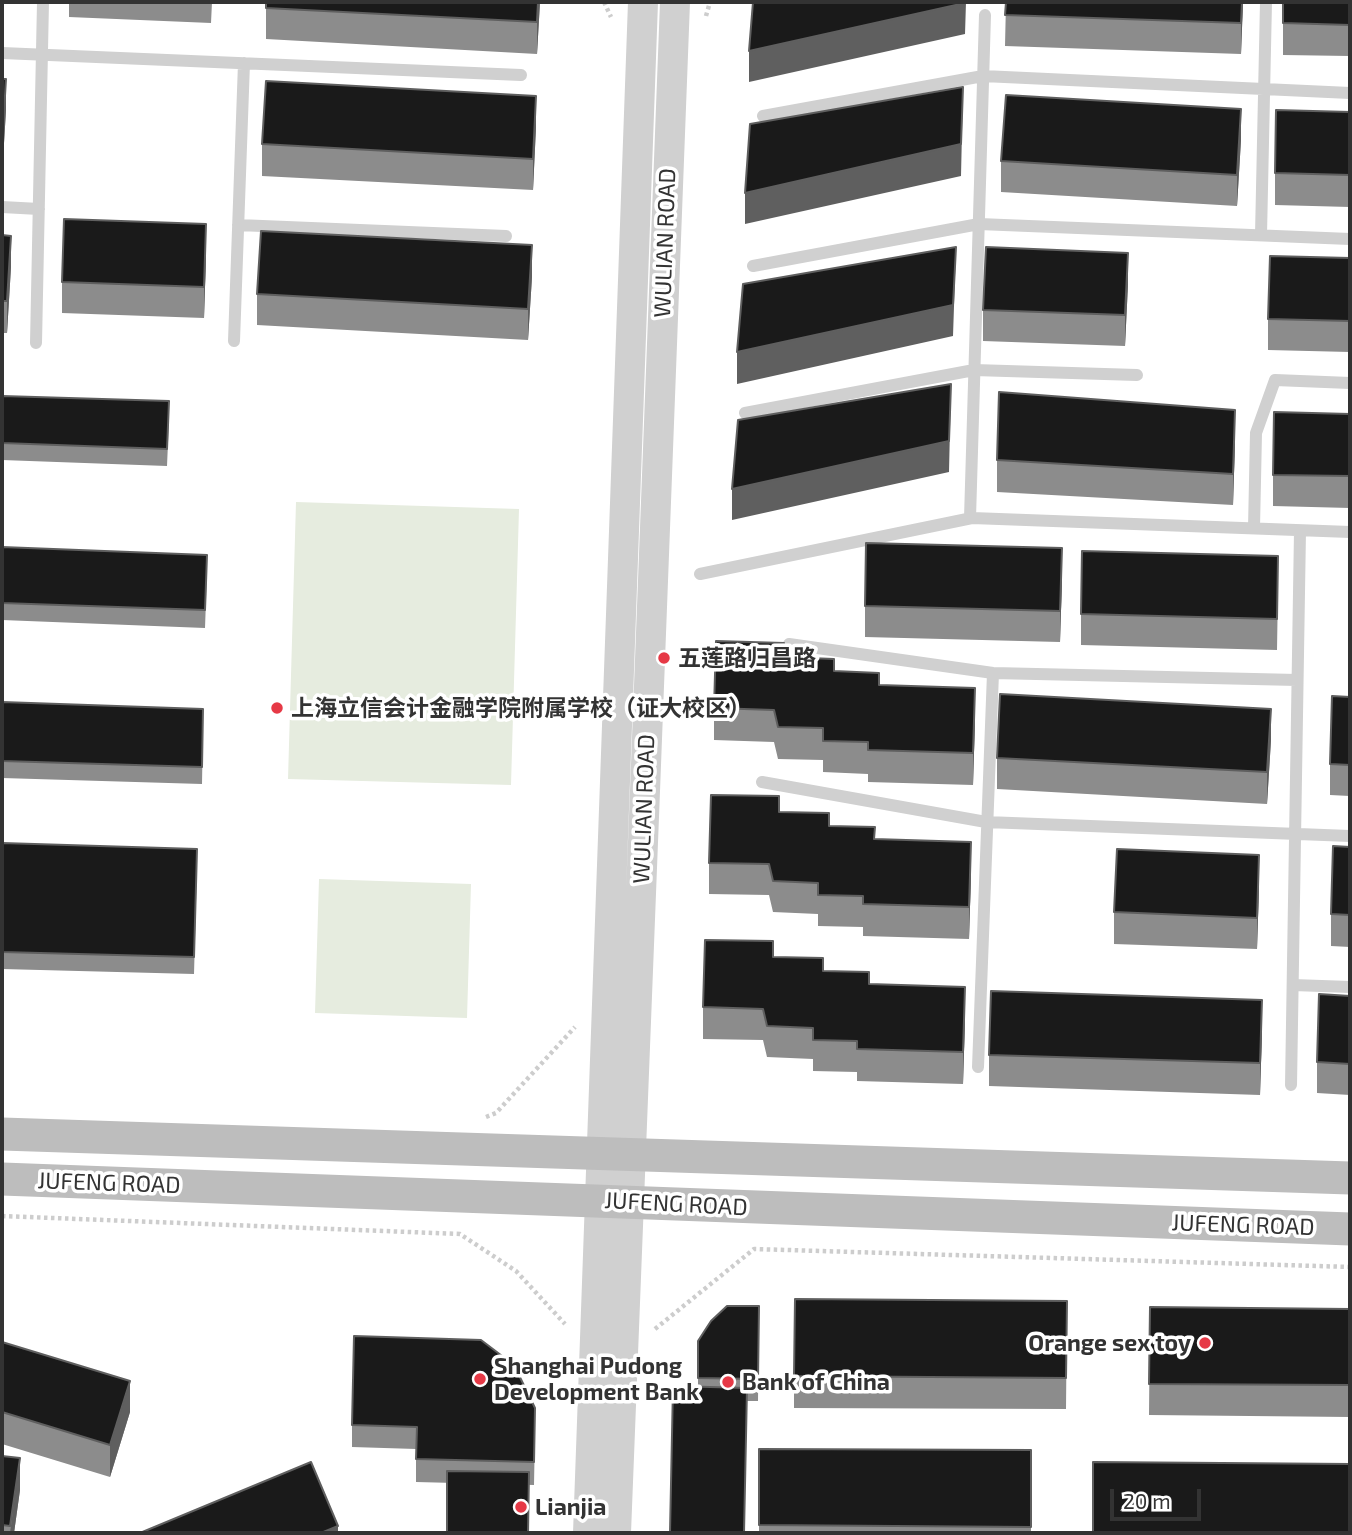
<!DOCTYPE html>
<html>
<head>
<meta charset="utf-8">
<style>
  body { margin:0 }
  #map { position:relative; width:1352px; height:1535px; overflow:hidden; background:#fff; font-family:"Exo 2",sans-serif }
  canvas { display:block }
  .frame { position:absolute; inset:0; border:4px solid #333; pointer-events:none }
  .scale { position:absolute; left:1110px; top:1489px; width:91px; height:32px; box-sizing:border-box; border:4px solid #333; border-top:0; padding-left:9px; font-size:21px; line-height:24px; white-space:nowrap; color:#333; -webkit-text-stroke:5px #fff; paint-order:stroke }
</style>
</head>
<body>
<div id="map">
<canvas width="1352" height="1535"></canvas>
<div class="frame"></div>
<div class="scale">20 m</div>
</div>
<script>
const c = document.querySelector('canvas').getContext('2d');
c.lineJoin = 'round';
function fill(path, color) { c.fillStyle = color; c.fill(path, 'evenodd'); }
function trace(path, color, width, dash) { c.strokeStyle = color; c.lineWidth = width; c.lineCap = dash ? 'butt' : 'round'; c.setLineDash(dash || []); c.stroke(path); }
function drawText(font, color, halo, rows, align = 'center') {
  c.font = font + ' "Exo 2","Noto Sans SC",sans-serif'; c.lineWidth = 7; c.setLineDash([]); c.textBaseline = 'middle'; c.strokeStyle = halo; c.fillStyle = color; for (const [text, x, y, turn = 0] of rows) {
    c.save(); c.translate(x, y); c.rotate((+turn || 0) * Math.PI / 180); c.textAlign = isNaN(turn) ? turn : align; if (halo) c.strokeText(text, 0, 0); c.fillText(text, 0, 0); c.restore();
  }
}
fill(new Path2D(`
  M 296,502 L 519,509 L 511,785 L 288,779 Z
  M 319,879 L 471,884 L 467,1018 L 315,1013 Z`), '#e6ecdf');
trace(new Path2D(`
  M 604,2 L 611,17
  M 706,16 L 710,2
  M 486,1117 L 496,1113 L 575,1027
  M 2,1216 L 460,1234 L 516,1271 L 565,1324
  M 655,1329 L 754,1249 L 1350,1267`), '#cdcdcd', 4.5, [3.5, 3.5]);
trace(new Path2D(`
  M 2,53 L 521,75
  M 763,116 L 983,76 L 1350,93
  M 2,207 L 39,209
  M 238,225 L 506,236
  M 1261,235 L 1266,2
  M 753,266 L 979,224 L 1350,239
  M 234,341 L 244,63
  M 36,343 L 43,2
  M 745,413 L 974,370 L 1137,375
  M 970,518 L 985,15
  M 1254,528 L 1256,433 L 1275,380 L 1350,383
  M 700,574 L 972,518 L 1350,532
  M 789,644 L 993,673 L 1297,680
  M 762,782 L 986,822 L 1350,836
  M 1293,985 L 1350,987
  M 978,1067 L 993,673
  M 1291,1085 L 1300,531`), '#d0d0d0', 12);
trace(new Path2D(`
  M 588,1533 L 643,2
  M 616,1533 C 638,1023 654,512 675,2`), '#d0d0d0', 30);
trace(new Path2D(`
  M 2,1134 L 1350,1178
  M 2,1179 L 1350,1229`), '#bdbdbd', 33);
fill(new Path2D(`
  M 69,2 L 212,2 L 211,23 L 69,17 Z
  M 540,2 L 537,54 L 266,39 L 266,8 Z
  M 1006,2 L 1243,2 L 1241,54 L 1005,46 Z
  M 1283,2 L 1350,2 L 1350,56 L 1283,55 Z
  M 2,79 L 6,110 L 2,176 Z
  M 1350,112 L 1350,207 L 1275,205 L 1275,173 Z
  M 536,127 L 533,190 L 262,176 L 262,144 Z
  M 1241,140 L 1237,206 L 1001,192 L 1001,161 Z
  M 2,235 L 11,267 L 7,333 L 2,333 Z
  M 206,256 L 204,318 L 62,313 L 62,282 Z
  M 1350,258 L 1350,352 L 1268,350 L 1268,319 Z
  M 532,277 L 528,340 L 257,325 L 257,294 Z
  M 1128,284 L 1125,346 L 983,341 L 983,310 Z
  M 2,396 L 169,419 L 167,466 L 2,460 Z
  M 1350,414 L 1350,508 L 1273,506 L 1273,475 Z
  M 1235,441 L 1233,505 L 997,492 L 997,460 Z
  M 2,547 L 207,572 L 205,628 L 2,620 Z
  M 1062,579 L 1060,642 L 865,637 L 865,606 Z
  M 1278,587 L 1277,650 L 1081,645 L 1081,614 Z
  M 784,658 L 879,685 L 975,719 L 973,785 L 868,782 L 868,774 L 823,772 L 823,760 L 778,759 L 774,742 L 714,740 L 714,708 Z
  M 1350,697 L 1350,796 L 1330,795 L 1330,764 Z
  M 2,702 L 203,726 L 202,784 L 2,778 Z
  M 1271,740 L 1267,804 L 997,789 L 997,758 Z
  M 779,812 L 875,839 L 971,874 L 969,939 L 863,936 L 863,927 L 818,926 L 818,914 L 773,912 L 769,895 L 709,894 L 709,863 Z
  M 2,843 L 197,866 L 194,974 L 2,969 Z
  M 1350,847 L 1350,947 L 1331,946 L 1331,914 Z
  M 1259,887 L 1257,949 L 1114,944 L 1114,912 Z
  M 773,957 L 869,984 L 965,1019 L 963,1084 L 857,1081 L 857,1072 L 813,1071 L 813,1059 L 767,1057 L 763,1040 L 703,1039 L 703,1007 Z
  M 1350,996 L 1350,1095 L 1317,1093 L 1317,1062 Z
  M 1262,1032 L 1260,1095 L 989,1086 L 989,1055 Z
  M 1067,1301 L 1066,1409 L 794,1408 L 794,1376 Z
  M 759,1306 L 758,1401 L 747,1401 L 698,1387 L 698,1341 Z
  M 1150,1307 L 1350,1309 L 1350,1417 L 1149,1415 Z
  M 2,1342 L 130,1412 L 110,1477 L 2,1444 Z
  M 352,1425 L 535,1431 L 534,1485 L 416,1482 L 416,1449 L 352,1447 Z
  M 1031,1450 L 1031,1533 L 759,1533 L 759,1525 Z
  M 2,1456 L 20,1490 L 14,1533 L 2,1533 Z`), '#8c8c8c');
fill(new Path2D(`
  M 538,2 L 540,2 L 537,54 L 537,22 Z
  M 966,2 L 965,34 L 749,82 L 749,51 Z
  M 1242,2 L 1243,2 L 1241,54 L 1241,23 Z
  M 6,79 L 6,110 L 2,176 L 2,145 Z
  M 963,87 L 961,176 L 745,224 L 745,193 Z
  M 536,96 L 536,127 L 533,190 L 533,159 Z
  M 1241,109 L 1241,140 L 1237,206 L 1237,175 Z
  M 206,224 L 206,256 L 204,318 L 204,287 Z
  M 11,236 L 11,267 L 7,333 L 7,301 Z
  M 532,245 L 532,277 L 528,340 L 528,309 Z
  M 956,247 L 953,336 L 737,384 L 737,352 Z
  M 1128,253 L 1128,284 L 1125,346 L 1125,315 Z
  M 951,384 L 949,472 L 732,520 L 732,489 Z
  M 1235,410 L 1235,441 L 1233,505 L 1233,474 Z
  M 1062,548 L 1062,579 L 1060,642 L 1060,611 Z
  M 975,688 L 975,719 L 973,785 L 973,753 Z
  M 1271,709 L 1271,740 L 1267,804 L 1267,772 Z
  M 971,842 L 971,874 L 969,939 L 969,907 Z
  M 1259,855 L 1259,887 L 1257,949 L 1257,918 Z
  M 965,987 L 965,1019 L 963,1084 L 963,1052 Z
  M 1262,1000 L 1262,1032 L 1260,1095 L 1260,1063 Z
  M 130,1381 L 130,1412 L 110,1477 L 110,1445 Z
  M 20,1458 L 20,1490 L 14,1533 L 10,1533 Z
  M 338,1526 L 338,1533 L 321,1533 Z`), '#5f5f5f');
const building = new Path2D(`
  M 266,2 L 538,2 L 537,22 L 266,8 Z
  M 753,2 L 965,2 L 965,3 L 749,51 Z
  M 1006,2 L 1242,2 L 1241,23 L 1005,15 Z
  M 1283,2 L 1350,2 L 1350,25 L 1283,23 Z
  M 2,79 L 6,79 L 2,145 Z
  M 266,81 L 536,96 L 533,159 L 262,144 Z
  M 963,87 L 961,144 L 745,193 L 750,124 Z
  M 1006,95 L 1241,109 L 1237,175 L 1001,161 Z
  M 1276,110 L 1350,112 L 1350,175 L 1275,173 Z
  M 64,219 L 206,224 L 204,287 L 62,282 Z
  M 261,231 L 532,245 L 528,309 L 257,294 Z
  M 2,235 L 11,236 L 7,301 L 2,301 Z
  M 956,247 L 953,305 L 737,352 L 743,284 Z
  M 986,247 L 1128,253 L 1125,315 L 983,310 Z
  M 1270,256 L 1350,258 L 1350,321 L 1268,319 Z
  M 951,384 L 949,441 L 732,489 L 738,420 Z
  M 999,392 L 1235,410 L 1233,474 L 997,460 Z
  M 2,396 L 169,401 L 167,449 L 2,443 Z
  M 1274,412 L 1350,414 L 1350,476 L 1273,475 Z
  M 866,543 L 1062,548 L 1060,611 L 865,606 Z
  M 2,547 L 207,555 L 205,610 L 2,603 Z
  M 1082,551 L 1278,556 L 1277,619 L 1081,614 Z
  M 716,641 L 784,643 L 783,657 L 834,659 L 834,671 L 879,673 L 879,685 L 975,688 L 973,753 L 868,750 L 868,742 L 823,741 L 823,728 L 778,727 L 774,710 L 714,708 Z
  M 1000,694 L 1271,709 L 1267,772 L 997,758 Z
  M 1332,696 L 1350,697 L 1350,765 L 1330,764 Z
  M 2,702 L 203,709 L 202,767 L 2,761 Z
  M 711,795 L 779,796 L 779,812 L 829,813 L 829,826 L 875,827 L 874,839 L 971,842 L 969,907 L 863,904 L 863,896 L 818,895 L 818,883 L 773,881 L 769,864 L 709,863 Z
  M 2,843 L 197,849 L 194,957 L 2,952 Z
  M 1333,846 L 1350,847 L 1350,915 L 1331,914 Z
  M 1117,849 L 1259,855 L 1257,918 L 1114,912 Z
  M 705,940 L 773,941 L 773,957 L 823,958 L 823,971 L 869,972 L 869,984 L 965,987 L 963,1052 L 857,1049 L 857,1041 L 813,1040 L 813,1028 L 767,1026 L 763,1009 L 703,1007 Z
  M 991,991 L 1262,1000 L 1260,1063 L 989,1055 Z
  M 1319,994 L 1350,996 L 1350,1064 L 1317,1062 Z
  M 795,1299 L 1067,1301 L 1066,1378 L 794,1376 Z
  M 727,1306 L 759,1306 L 758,1379 L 698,1378 L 698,1341 L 711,1321 Z
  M 1150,1307 L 1350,1309 L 1350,1385 L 1149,1384 Z
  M 354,1336 L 481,1340 L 514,1365 L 535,1408 L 534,1462 L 416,1459 L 417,1427 L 352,1425 Z
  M 2,1342 L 130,1381 L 110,1445 L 2,1412 Z
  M 673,1386 L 747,1388 L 744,1533 L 670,1533 Z
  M 759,1449 L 1031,1450 L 1031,1527 L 759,1525 Z
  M 2,1456 L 20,1458 L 10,1526 L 2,1525 Z
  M 311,1462 L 338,1526 L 321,1533 L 140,1533 Z
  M 1093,1462 L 1350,1464 L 1350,1533 L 1093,1533 Z
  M 447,1471 L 529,1472 L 528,1533 L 447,1533 Z`);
fill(building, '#1a1a1a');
trace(building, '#5f5f5f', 2);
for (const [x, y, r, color] of [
  [664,658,7,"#e63946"],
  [277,708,7,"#e63946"],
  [1205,1343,7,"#e63946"],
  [480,1379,7,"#e63946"],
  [728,1382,7,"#e63946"],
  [521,1507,7,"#e63946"]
]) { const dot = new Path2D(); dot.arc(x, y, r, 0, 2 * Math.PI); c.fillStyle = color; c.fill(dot); trace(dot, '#fff', 2.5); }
drawText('23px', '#333', '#fff', [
  ["WULIAN ROAD",665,243,-88],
  ["WULIAN ROAD",644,809,-88],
  ["JUFENG ROAD",109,1183,2],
  ["JUFENG ROAD",676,1204,3],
  ["JUFENG ROAD",1243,1225,2]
]);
drawText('bold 23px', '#333', '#fff', [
  ["五莲路归昌路",678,658],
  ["上海立信会计金融学院附属学校（证大校区）",291,708],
  ["Orange sex toy",1191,1343,"right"],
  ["Shanghai Pudong",494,1366],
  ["Development Bank",494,1392],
  ["Bank of China",742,1382],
  ["Lianjia",535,1507]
], 'left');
</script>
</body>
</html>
